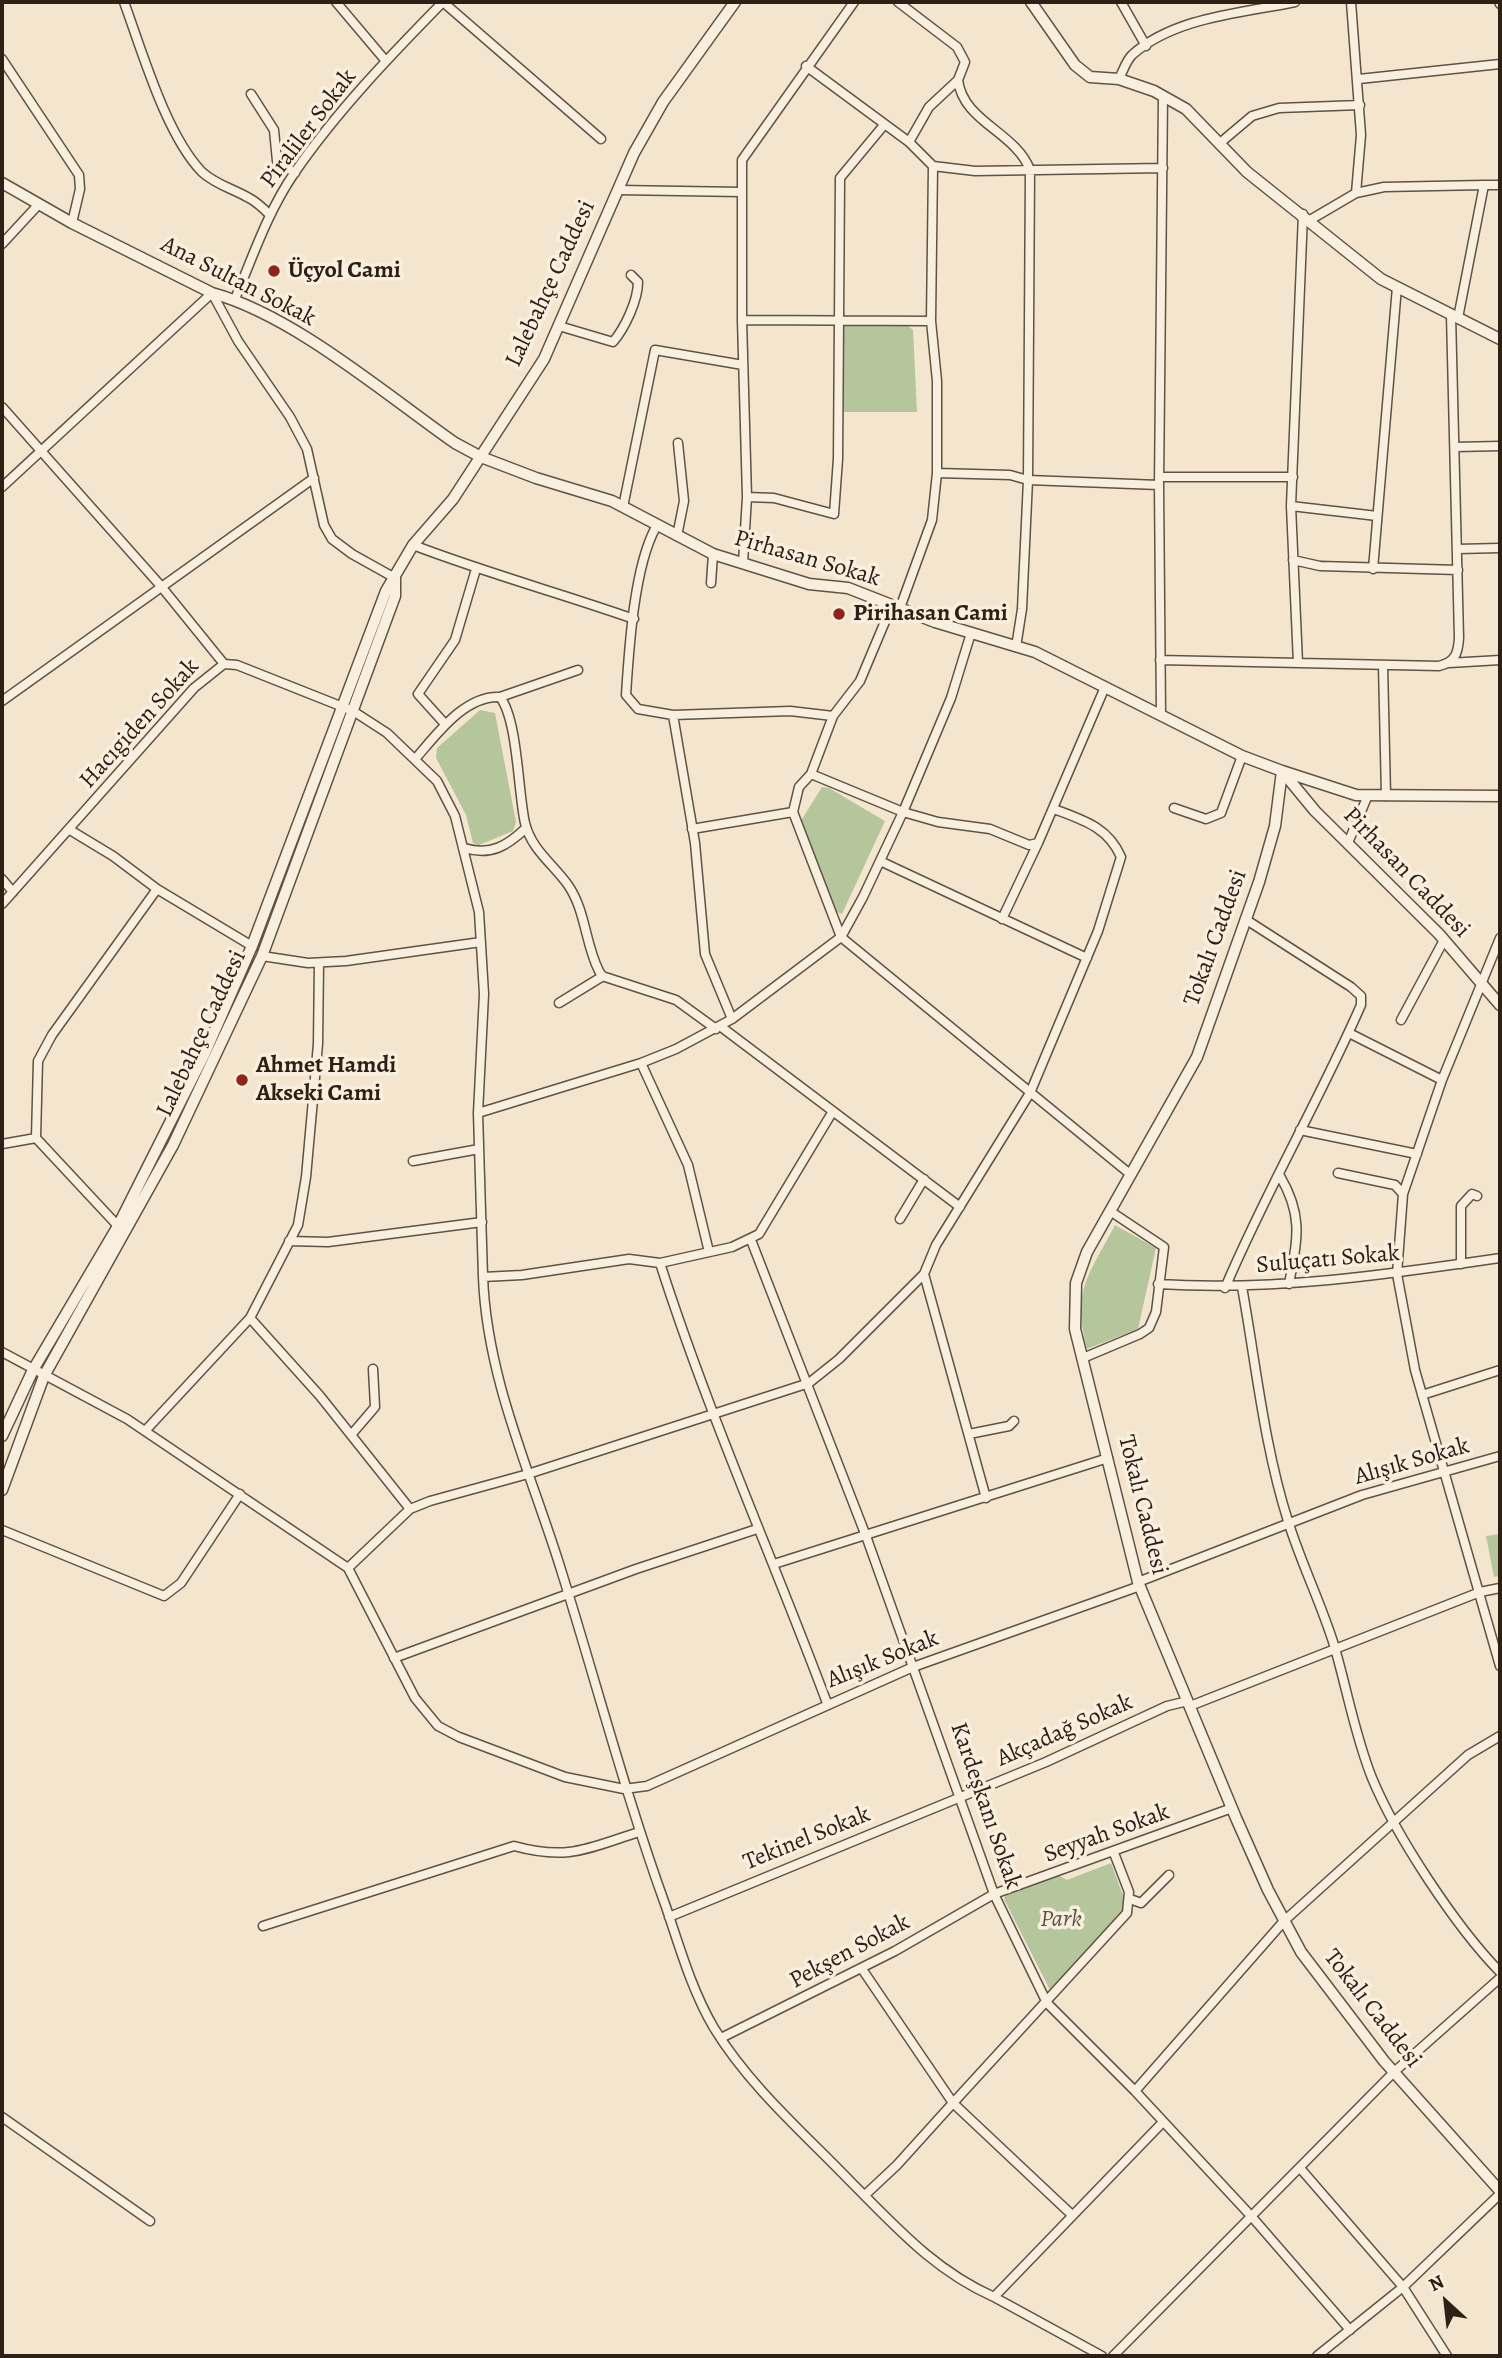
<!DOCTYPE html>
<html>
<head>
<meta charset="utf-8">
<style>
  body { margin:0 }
  #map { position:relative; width:1502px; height:2358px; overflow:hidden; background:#f4e6ce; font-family:Alegreya,serif }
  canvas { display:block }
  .frame { position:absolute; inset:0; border:4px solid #2f2016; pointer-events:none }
  .north { position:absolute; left:1411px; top:2267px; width:70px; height:70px; -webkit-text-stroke:5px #f8efdf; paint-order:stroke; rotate:333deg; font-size:19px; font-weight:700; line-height:28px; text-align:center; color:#2f2016 }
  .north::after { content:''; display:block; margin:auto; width:24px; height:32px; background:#2f2016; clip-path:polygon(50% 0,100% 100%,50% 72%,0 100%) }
</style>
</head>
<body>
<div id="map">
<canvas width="1502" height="2358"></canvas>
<div class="frame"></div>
<div class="north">N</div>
</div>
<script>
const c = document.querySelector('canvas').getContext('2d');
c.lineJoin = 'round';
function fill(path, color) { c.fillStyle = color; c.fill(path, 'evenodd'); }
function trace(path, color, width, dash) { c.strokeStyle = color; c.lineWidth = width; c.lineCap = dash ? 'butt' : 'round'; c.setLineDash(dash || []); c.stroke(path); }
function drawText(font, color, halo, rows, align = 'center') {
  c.font = font + ' Alegreya,serif'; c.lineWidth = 7; c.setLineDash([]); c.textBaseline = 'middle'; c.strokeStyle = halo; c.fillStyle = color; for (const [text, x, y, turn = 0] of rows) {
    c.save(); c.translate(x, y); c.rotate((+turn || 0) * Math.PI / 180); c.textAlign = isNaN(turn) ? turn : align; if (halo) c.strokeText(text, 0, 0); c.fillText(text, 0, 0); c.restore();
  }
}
fill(new Path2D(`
  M 907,325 L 913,330 L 917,412 L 840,412 L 839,331 L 844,326 Z
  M 480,710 L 495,713 L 516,822 L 513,831 L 479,845 L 473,843 L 466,815 L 436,758 L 437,748 Z
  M 822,787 L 829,788 L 885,821 L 842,914 L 835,911 L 802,826 L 802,819 Z
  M 1115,1225 L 1156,1248 L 1138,1329 L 1087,1349 C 1072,1289 1088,1277 1115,1225 Z
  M 1500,1534 L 1500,1576 L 1494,1577 L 1486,1536 Z
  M 1111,1863 L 1127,1906 L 1050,1990 L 1004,1899 L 1005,1896 L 1058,1875 L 1067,1880 Z`), '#b6c69c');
const minor = new Path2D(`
  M 124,2 C 142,51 166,135 202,172 C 216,185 234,189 249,198 C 257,202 264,209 270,215
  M 336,2 L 385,60
  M 443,2 L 601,139
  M 898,2 L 957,47 L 965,62 L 958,80 L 929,107 L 909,142
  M 1121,2 L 1146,46
  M 1499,2 L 1500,4
  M 2,59 L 79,175 L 80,189 L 72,223
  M 806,66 L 909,142 L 933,166 L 975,171 L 1163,168
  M 1119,79 C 1123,71 1126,61 1132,55 C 1174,17 1242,13 1295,2
  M 1359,79 L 1500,64
  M 958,80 C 963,122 1016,132 1030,170 L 1028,480 L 1022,609 L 1016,647
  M 251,94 L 274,130 L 277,161 L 295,173
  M 1220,143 L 1252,116 L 1279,108 L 1360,105
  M 618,190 L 742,192
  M 1356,193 L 1384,187 L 1484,185
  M 1303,214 L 1291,506 L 1377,516
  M 1310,220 L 1356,193 L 1361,135 L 1351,2
  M 2,244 L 39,204
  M 235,299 C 253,256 268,211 295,172 C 337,111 391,55 443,2
  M 1458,318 L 1484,185 L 1500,185
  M 742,320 L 931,321
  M 559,326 L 613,342 C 625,328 638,300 638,282 L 631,275
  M 2,407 L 160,585 L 224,664
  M 1455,447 L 1500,446
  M 937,473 L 1010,475 L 1028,480 L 1159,485
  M 1159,477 L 1293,477
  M 2,487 L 212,293 L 238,341 L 290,417 L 307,449 L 324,525 L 332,539 L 352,554 L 395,578
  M 747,497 L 774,498 L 834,514 L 838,459 L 840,178 L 884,125
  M 1291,506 L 1298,663
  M 623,507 L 655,350 L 743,365
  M 656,527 C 634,566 629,649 626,695 L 638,709 L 673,715 L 790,711 L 833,716
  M 677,536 L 684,501 L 678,443
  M 413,545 C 486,573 560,593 634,619
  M 1457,549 L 1500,548
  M 1293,560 L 1320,566 L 1458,570
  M 743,563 L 747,497 L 742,320 L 742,160 L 854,2
  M 1373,569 L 1397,287
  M 711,583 L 713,554
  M 892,605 L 860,681 L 833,716 L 811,774 L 799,787 L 793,812 L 841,937 L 1130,1174
  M 900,608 L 932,520 L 937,473 L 937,381 L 931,321 L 933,166
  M 1160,660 L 1439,666 C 1455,662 1458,654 1459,638 L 1451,315
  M 1449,663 L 1500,660
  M 1383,665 L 1386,796
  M 500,697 L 578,670
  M 2,701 L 314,478
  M 673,715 L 695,843 L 705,954 L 732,1019
  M 1161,715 L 1159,485 L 1163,96
  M 445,724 L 418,694 L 455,640 L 476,569
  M 416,758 C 437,734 465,695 500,697 C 518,720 518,793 525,823 C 531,849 553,864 568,885 C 586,911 585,944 599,971 L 602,976 L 676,1000 L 716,1029
  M 811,774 L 903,812 L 938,822 L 990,829 L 1029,845 L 1038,843 L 1105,687
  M 1174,808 L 1206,819 L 1221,813 L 1242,756
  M 692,829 L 793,812
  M 70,830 L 113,856 L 157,889 L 252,946
  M 1348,843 L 1368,795
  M 464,848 C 491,856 507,846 526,828
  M 880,861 L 1087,958
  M 2,879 L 13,892
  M 2,904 L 194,688 L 224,664 L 237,665 L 353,711 L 387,733 L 437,781 L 455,816 L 479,912 L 484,994 L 478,1113 L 483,1277
  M 1002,919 L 1038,843
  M 262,956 L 308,963 L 346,961 L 481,942
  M 319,963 L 318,1044 L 306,1177 L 298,1225 L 250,1318 L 320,1396 L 410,1509
  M 559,1003 L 603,976
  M 1401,1020 L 1444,940
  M 720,1026 L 960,1207
  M 1349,1033 L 1442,1080 L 1403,1194
  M 641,1063 L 688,1165 L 709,1252
  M 1442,1080 L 1500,938
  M 478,1113 L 641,1063 L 676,1049 L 732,1019 L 841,937 L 863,897 L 903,812 L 951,698 L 971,633
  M 1300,1130 L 1417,1154
  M 36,1138 L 118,1226
  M 2,1144 L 36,1138 L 38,1061 L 52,1035 L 157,889
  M 413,1161 L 479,1149
  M 1338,1173 L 1395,1185 L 1403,1194 L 1397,1274 L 1415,1370 L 1500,1666
  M 1280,1176 C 1304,1217 1297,1240 1289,1284
  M 900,1219 L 924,1179
  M 751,1240 L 866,1536 L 994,1894 L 1047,2003 L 1135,2091 L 1252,2217 L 1350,2330
  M 289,1241 L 328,1242 L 482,1222
  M 660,1263 L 732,1247 L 759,1234 L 833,1111
  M 1461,1264 L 1461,1206 L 1472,1194 L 1477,1196
  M 1158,1284 C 1276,1291 1384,1275 1500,1258
  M 1242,1287 C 1256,1364 1264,1446 1288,1521 C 1301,1563 1321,1603 1334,1645 C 1347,1689 1355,1736 1372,1778 C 1396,1836 1456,1927 1500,1972
  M 1225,1288 C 1266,1191 1319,1101 1361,1005 L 1361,996 L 1351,987 L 1245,919
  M 2,1352 L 127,1419 L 348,1568 L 415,1698 L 438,1726 L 459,1737 L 565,1777 L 624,1789 L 647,1786 L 913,1667 L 1140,1586
  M 1083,1358 L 1140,1334 L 1149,1328 L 1156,1312 L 1164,1247 L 1110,1211
  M 1422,1395 L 1500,1370
  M 145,1431 L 250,1318
  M 969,1434 L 1009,1426 L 1014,1421
  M 351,1435 L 375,1407 L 373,1369
  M 986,1498 L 924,1274 L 936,1245 L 1030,1093 L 1098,931 L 1121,857 C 1108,827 1083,820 1054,809
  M 2,1530 L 164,1596 L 181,1583 L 240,1494
  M 774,1564 L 1108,1458
  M 348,1568 L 410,1509 L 430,1501 L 528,1474 L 809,1383 L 839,1359 L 924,1274
  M 1138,1582 L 1362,1495 L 1500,1456
  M 394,1658 L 636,1569 L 757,1529
  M 827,1703 C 772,1556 708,1413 660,1263 L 629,1259 L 522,1275 L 483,1277 C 487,1381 532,1475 562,1573 C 597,1685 626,1797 666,1907 C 680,1948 692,1991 714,2028 C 750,2087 805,2134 852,2183 C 896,2227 935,2271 994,2297 L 1163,2122
  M 1190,1706 L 1480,1592 L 1500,1588
  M 1130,1899 L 1141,1903 L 1169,1875
  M 669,1917 L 1046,1762 L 1167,1706 L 1188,1701
  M 263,1926 L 514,1846 C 569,1861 588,1848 639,1832
  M 862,1969 L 953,2103 L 1127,1913 L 1129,1892 L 1114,1853
  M 721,2038 L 895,1951 L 994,1894 L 1232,1808
  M 1135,2091 L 1284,1921 L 1468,1755 L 1500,1736
  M 2,2117 L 150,2221
  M 1300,2168 L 1403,2287 L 1447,2356
  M 865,2195 L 897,2165 L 953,2103 L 1072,2215
  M 994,2297 L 1102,2356
  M 1113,2356 L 1394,2072 L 1500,1978
  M 1317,2356 L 1403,2287 L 1500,2194`);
const tertiary = new Path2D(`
  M 1031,2 L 1075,65 L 1090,77 L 1119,79 L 1154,91 L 1186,109 L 1247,172 L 1381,279 L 1500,339
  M 2,183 L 72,223 L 212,293 C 293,315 385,394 455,443 L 481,457 L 536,478 L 612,501 L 713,554 L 809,584 L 848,588 L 935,622 L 1035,652 L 1242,756 L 1282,771 L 1356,795 L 1500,796
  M 1282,771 L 1275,826 L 1259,882 L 1197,1057 L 1087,1252 L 1076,1283 L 1075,1329 L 1138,1582 L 1236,1818 L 1268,1890 L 1301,1952 L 1384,2061 L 1500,2191
  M 1282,771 L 1315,811 L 1439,934 L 1500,1005
  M 2,1436 L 33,1370 L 118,1226 L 204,1055 L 252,946 L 386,591 L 413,545 L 453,499 L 544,359 L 634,153 L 663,102 L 735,2
  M 2,1490 L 44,1376 L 173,1145 L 262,956 L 395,596 L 395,578`);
trace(minor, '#605244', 11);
trace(tertiary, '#605244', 13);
trace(minor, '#f8efdf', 8);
trace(tertiary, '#f8efdf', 10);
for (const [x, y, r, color] of [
  [274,271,7,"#8f2418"],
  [839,614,7,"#8f2418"],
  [242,1080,7,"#8f2418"]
]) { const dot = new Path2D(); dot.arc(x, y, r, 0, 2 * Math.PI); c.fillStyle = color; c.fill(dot); trace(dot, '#f8efdf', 2.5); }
drawText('24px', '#2f2016', '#f8efdf', [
  ["Piraliler Sokak",309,129,-53],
  ["Ana Sultan Sokak",238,282,27],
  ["Lalebahçe Caddesi",551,284,-65],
  ["Pirhasan Sokak",807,559,16],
  ["Hacıgiden Sokak",140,724,-48],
  ["Pirhasan Caddesi",1406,873,46],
  ["Tokalı Caddesi",1216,938,-70],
  ["Lalebahçe Caddesi",202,1034,-65],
  ["Suluçatı Sokak",1328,1260,-5],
  ["Alışık Sokak",1412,1462,-16],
  ["Tokalı Caddesi",1142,1505,76],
  ["Alışık Sokak",883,1660,-22],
  ["Akçadağ Sokak",1065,1731,-24],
  ["Kardeşkanı Sokak",985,1806,71],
  ["Seyyah Sokak",1107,1834,-20],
  ["Tekinel Sokak",807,1839,-22],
  ["Pekşen Sokak",850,1952,-28],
  ["Tokalı Caddesi",1372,2009,52]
]);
drawText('bold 24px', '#2f2016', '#f8efdf', [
  ["Üçyol Cami",288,271],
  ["Pirihasan Cami",853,614],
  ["Ahmet Hamdi",256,1066],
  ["Akseki Cami",256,1094]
], 'left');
drawText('italic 24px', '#58523e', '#f8efdf', [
  ["Park",1061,1920]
]);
</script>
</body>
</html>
